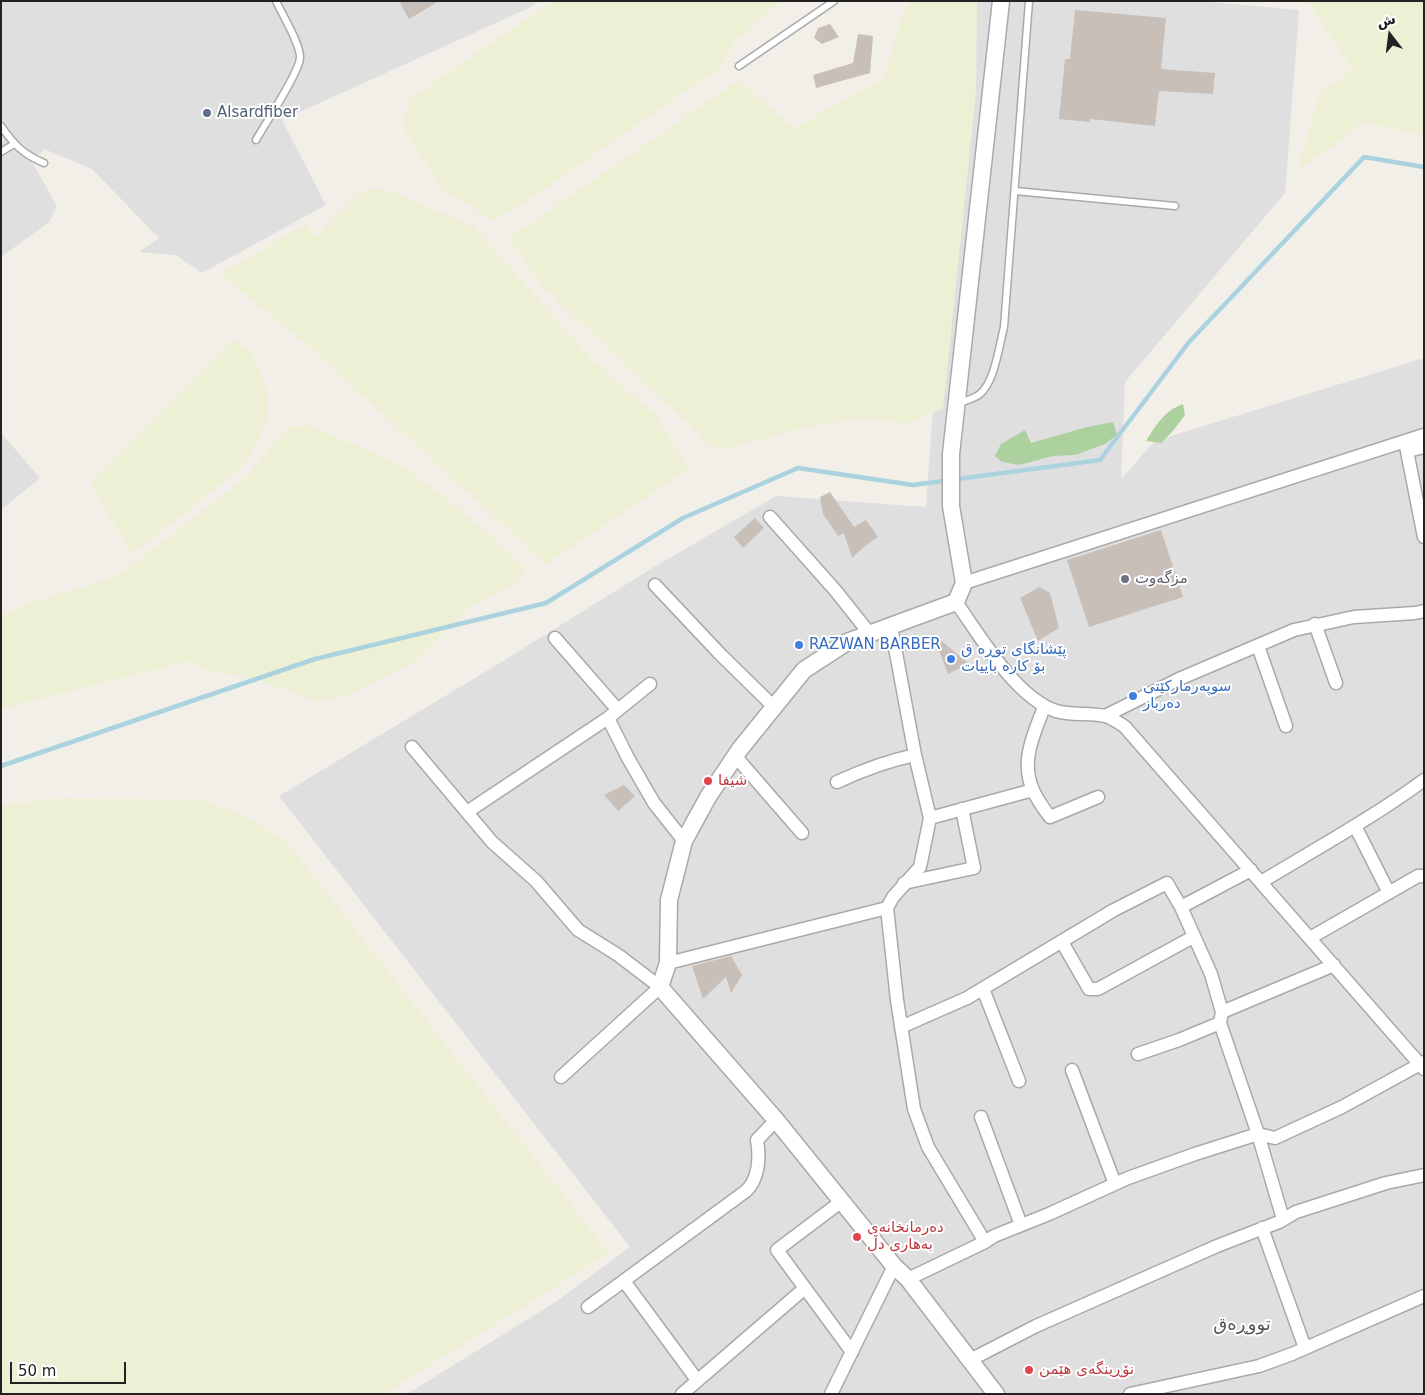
<!DOCTYPE html>
<html>
<head>
<meta charset="utf-8">
<style>
  body { margin:0 }
  #map { position:relative; width:1425px; height:1395px; overflow:hidden; background:#f2efe9; font-family:"DejaVu Sans",Vazirmatn,sans-serif }
  canvas { display:block }
  .frame { position:absolute; inset:0; border:2px solid #222; pointer-events:none }
  .north { position:absolute; left:1365px; top:10px; width:50px; height:50px; -webkit-text-stroke:4px #fff; paint-order:stroke; rotate:345deg; font-size:14px; font-weight:700; line-height:20px; text-align:center; color:#222 }
  .north::after { content:''; display:block; margin:auto; width:18px; height:22px; background:#222; clip-path:polygon(50% 0,100% 100%,50% 72%,0 100%) }
  .scale { position:absolute; left:10px; top:1362px; width:116px; height:22px; box-sizing:border-box; border:2px solid #222; border-top:0; padding-left:6px; font-size:15px; line-height:18px; white-space:nowrap; color:#222; -webkit-text-stroke:4px #fff; paint-order:stroke }
</style>
</head>
<body>
<div id="map">
<canvas width="1425" height="1395"></canvas>
<div class="frame"></div>
<div class="north">ش</div>
<div class="scale">50 m</div>
</div>
<script>
const c = document.querySelector('canvas').getContext('2d');
c.lineJoin = 'round';
function fill(path, color) { c.fillStyle = color; c.fill(path, 'evenodd'); }
function trace(path, color, width, dash) { c.strokeStyle = color; c.lineWidth = width; c.lineCap = dash ? 'butt' : 'round'; c.setLineDash(dash || []); c.stroke(path); }
function drawText(font, color, halo, rows, align = 'center') {
  c.font = font + ' "DejaVu Sans",Vazirmatn,sans-serif'; c.lineWidth = 4; c.setLineDash([]); c.textBaseline = 'middle'; c.strokeStyle = halo; c.fillStyle = color; for (const [text, x, y, turn = 0] of rows) {
    c.save(); c.translate(x, y); c.rotate((+turn || 0) * Math.PI / 180); c.textAlign = isNaN(turn) ? turn : align; if (halo) c.strokeText(text, 0, 0); c.fillText(text, 0, 0); c.restore();
  }
}
fill(new Path2D(`
  M 1,1 L 539,1 L 531,7 L 282,120 L 326,205 L 202,273 L 176,255 L 139,252 L 159,238 L 92,169 L 44,149 L 32,162 L 57,206 L 49,222 L 1,257 Z
  M 971,1 L 1198,1 L 1299,10 L 1285,193 L 1125,382 L 1121,479 L 1155,441 L 1424,358 L 1424,1394 L 407,1394 L 554,1303 L 630,1247 L 279,796 L 490,669 L 654,567 L 776,496 L 926,507 L 950,166 Z
  M 1,433 L 40,478 L 1,510 Z`), '#e0dfdf');
fill(new Path2D(`
  M 553,1 L 781,1 L 734,42 L 722,66 L 520,206 L 493,221 L 443,189 L 404,129 L 408,100 Z
  M 910,1 L 977,1 L 976,92 L 943,408 L 905,424 L 865,418 L 803,428 L 717,451 L 541,285 L 509,238 L 739,80 L 794,128 L 884,78 L 904,9 Z
  M 1307,1 L 1424,1 L 1424,135 L 1360,122 L 1340,141 L 1297,171 L 1320,93 L 1352,69 Z
  M 385,189 L 473,226 L 594,362 L 655,414 L 689,469 L 546,564 L 312,349 L 220,274 L 305,225 L 316,237 L 364,190 Z
  M 233,340 L 251,350 L 268,393 L 266,424 L 244,465 L 182,516 L 132,554 L 90,483 Z
  M 309,425 L 403,466 L 451,502 L 525,567 L 517,582 L 468,609 L 416,661 L 348,695 L 318,702 L 248,676 L 208,672 L 195,661 L 178,664 L 1,709 L 1,615 L 29,603 L 106,580 L 129,568 L 247,476 L 287,427 Z
  M 64,798 L 201,800 L 247,816 L 290,846 L 609,1253 L 384,1394 L 1,1394 L 1,805 Z`), '#eef0d5');
fill(new Path2D(`
  M 1183,404 L 1185,415 L 1172,432 L 1161,443 L 1146,441 C 1157,424 1164,411 1183,404 Z
  M 1113,422 L 1117,435 L 1105,444 L 1075,455 L 1053,456 L 1019,465 L 1002,462 L 995,456 L 1001,444 L 1025,430 L 1031,443 L 1087,427 Z`), '#add19e');
trace(new Path2D(`
  M 1,766 L 315,659 L 546,603 L 683,518 L 798,468 L 913,485 L 1100,460 L 1189,342 L 1364,157 L 1424,167`), '#aad3df', 4.5);
fill(new Path2D(`
  M 399,1 L 439,1 L 409,19 Z
  M 1075,10 L 1166,18 L 1161,69 L 1215,73 L 1213,94 L 1159,91 L 1155,126 L 1090,119 L 1090,122 L 1059,119 L 1065,59 L 1070,59 Z
  M 830,24 L 839,37 L 822,44 L 814,38 L 818,28 Z
  M 858,34 L 873,36 L 870,73 L 816,88 L 813,75 L 853,63 Z
  M 830,492 L 854,527 L 866,520 L 878,537 L 866,545 L 852,558 L 844,533 L 838,536 L 823,514 L 820,497 Z
  M 755,518 L 764,528 L 743,548 L 734,537 Z
  M 1161,530 L 1183,597 L 1089,627 L 1067,560 Z
  M 1039,587 L 1050,593 L 1059,628 L 1038,641 L 1020,598 Z
  M 932,633 L 969,664 L 948,674 Z
  M 624,785 L 635,796 L 618,811 L 604,795 Z
  M 731,956 L 742,975 L 731,993 L 726,977 L 703,999 L 692,966 Z`), '#c7bfb8');
const service = new Path2D(`
  M 739,66 L 834,1
  M 1,126 C 14,145 23,154 44,163
  M 256,140 C 265,124 299,73 300,58 C 301,45 282,14 276,1
  M 1,152 L 14,144
  M 1015,191 L 1175,206
  M 958,403 C 966,401 973,399 980,394 C 995,381 999,346 1004,327 L 1029,1`);
const minor = new Path2D(`
  M 1405,441 L 1424,537
  M 1407,451 L 1424,447
  M 770,517 L 835,590 L 870,634
  M 964,583 L 1424,435
  M 655,585 L 720,654 L 774,707
  M 956,602 C 980,636 1016,698 1056,711 C 1072,716 1089,712 1105,716 C 1113,718 1119,723 1125,727 L 1424,1069
  M 1315,624 L 1336,683
  M 891,626 L 915,755 L 930,818 L 920,867 L 893,897 L 887,908 L 897,1000 L 914,1109 L 928,1147 L 985,1242
  M 555,638 L 617,709
  M 1258,646 L 1286,726
  M 1044,707 C 1034,734 1020,761 1033,790 C 1037,800 1044,809 1050,817 L 1098,797
  M 1105,716 L 1179,679 L 1294,630 L 1354,617 L 1415,613 L 1424,611
  M 608,718 L 628,758 L 654,803 L 684,841
  M 412,747 L 492,842 L 536,881 L 578,930 L 618,955 L 660,987 L 561,1077
  M 736,757 L 802,833
  M 837,782 C 863,770 887,761 915,755
  M 467,812 L 608,718 L 650,684
  M 930,818 L 1033,790
  M 1355,826 L 1389,893
  M 1261,882 C 1316,849 1372,818 1424,780
  M 904,883 L 974,868 L 962,809
  M 1181,907 L 1251,870
  M 1310,938 L 1418,876 L 1424,876
  M 1062,942 L 1089,989 L 1098,989 L 1193,937
  M 668,963 L 887,908
  M 983,989 L 1019,1081
  M 1222,1012 L 1334,965
  M 901,1027 L 967,998 L 1114,910 L 1167,883 L 1181,907 L 1211,974 L 1222,1012 L 1220,1023 L 1258,1134 L 1283,1219
  M 1138,1054 L 1179,1040 L 1220,1023
  M 1072,1070 L 1115,1184
  M 981,1117 L 1021,1225
  M 842,1201 L 777,1250 L 852,1352
  M 1262,1228 L 1305,1348
  M 908,1279 L 985,1242 L 994,1236 L 1049,1214 L 1128,1178 L 1195,1154 L 1258,1134 L 1275,1138 L 1342,1107 L 1424,1062
  M 624,1281 L 697,1380
  M 588,1307 L 746,1191 C 759,1179 760,1157 757,1140 L 776,1120
  M 970,1360 L 1036,1326 L 1217,1246 L 1279,1222 L 1296,1212 L 1386,1183 L 1424,1175
  M 682,1394 L 805,1288
  M 831,1394 L 894,1266
  M 1130,1394 L 1259,1366 L 1292,1354 L 1424,1296`);
const tertiary = new Path2D(`
  M 996,1394 L 908,1279 L 894,1266 L 776,1120 L 660,987 L 668,963 L 669,900 L 684,841 L 708,797 L 740,749 L 804,670 L 847,642 L 956,602 L 964,583 L 951,506 L 951,454 L 1001,1`);
trace(service, '#a9a9a9', 9);
trace(minor, '#a9a9a9', 15);
trace(tertiary, '#a9a9a9', 19);
trace(service, '#fff', 6);
trace(minor, '#fff', 12);
trace(tertiary, '#fff', 16);
for (const [x, y, r, color] of [
  [207,113,5,"#5c6f8a"],
  [1125,579,5,"#6b7280"],
  [799,645,5,"#3f7fe0"],
  [951,659,5,"#3f7fe0"],
  [1133,696,5,"#3f7fe0"],
  [708,781,5,"#e0444e"],
  [857,1237,5,"#e0444e"],
  [1029,1370,5,"#e0444e"]
]) { const dot = new Path2D(); dot.arc(x, y, r, 0, 2 * Math.PI); c.fillStyle = color; c.fill(dot); trace(dot, '#fff', 2); }
drawText('15px', '#4e5e75', '#fff', [
  ["Alsardfiber",217,113]
], 'left');
drawText('15px', '#5b616d', '#fff', [
  ["مزگه‌وت",1135,579]
], 'left');
drawText('15px', '#366cbe', '#fff', [
  ["RAZWAN BARBER",809,645],
  ["پێشانگای توڕه ق",961,650],
  ["بۆ کاره باییات",961,667],
  ["سوپەرمارکێتی",1143,687],
  ["دەرباز",1143,704]
], 'left');
drawText('15px', '#be3a42', '#fff', [
  ["شیفا",718,781],
  ["دەرمانخانەی",867,1228],
  ["بەهاری دڵ",867,1245],
  ["نۆڕینگەی هێمن",1039,1370]
], 'left');
drawText('18px', '#555', '#fff', [
  ["تووڕەق",1242,1325]
]);
</script>
</body>
</html>
